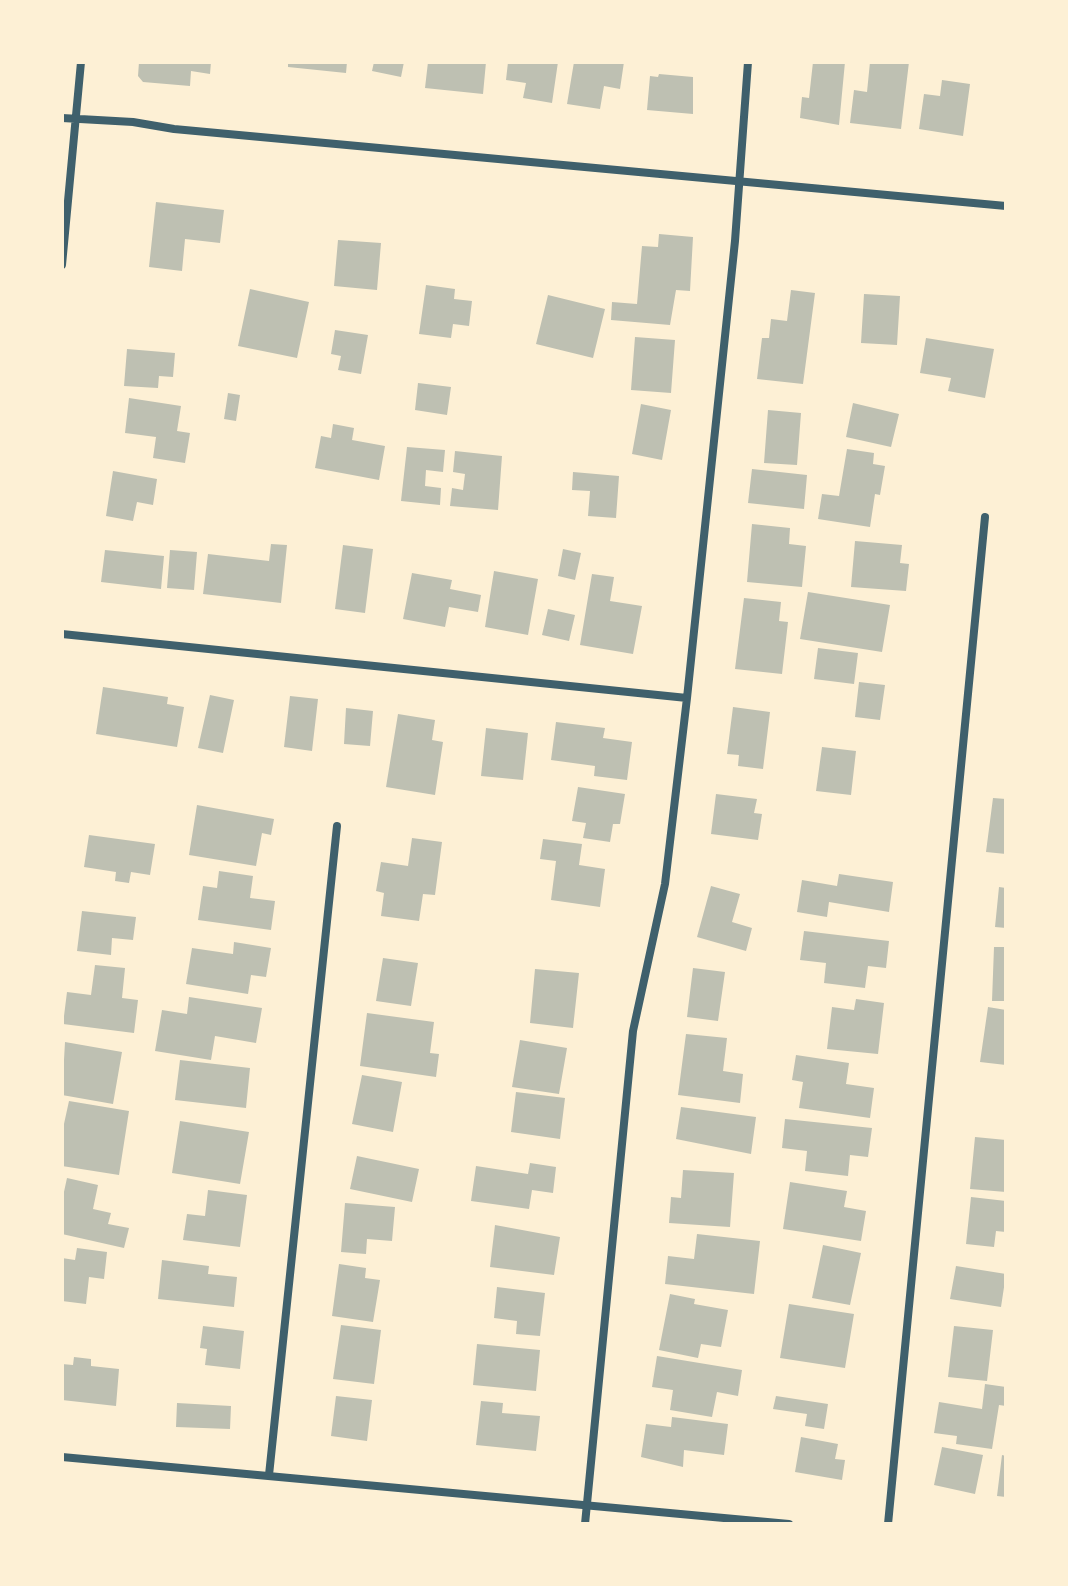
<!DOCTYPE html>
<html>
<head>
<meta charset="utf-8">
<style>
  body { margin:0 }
  #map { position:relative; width:1068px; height:1586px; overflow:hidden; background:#fdf0d5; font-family:Arial,sans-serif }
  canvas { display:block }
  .frame { position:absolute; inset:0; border:64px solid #fdf0d5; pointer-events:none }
</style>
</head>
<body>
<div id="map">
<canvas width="1068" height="1586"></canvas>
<div class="frame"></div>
</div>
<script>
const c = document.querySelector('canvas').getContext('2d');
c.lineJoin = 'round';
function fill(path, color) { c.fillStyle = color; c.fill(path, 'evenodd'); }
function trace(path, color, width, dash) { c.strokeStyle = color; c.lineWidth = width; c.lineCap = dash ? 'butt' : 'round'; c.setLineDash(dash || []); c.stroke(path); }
fill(new Path2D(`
  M 139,62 L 211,62 L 210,74 L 191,71 L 190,86 L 143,82 L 138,76 Z
  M 288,62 L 347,62 L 346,73 L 288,67 Z
  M 374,62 L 404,62 L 401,77 L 372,71 Z
  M 428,62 L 486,62 L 483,94 L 425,88 Z
  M 508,62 L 558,62 L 552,103 L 523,98 L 526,83 L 506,80 Z
  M 574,62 L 624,62 L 620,89 L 604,86 L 600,109 L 567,104 Z
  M 813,62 L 845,62 L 839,125 L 800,118 L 802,97 L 809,98 Z
  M 870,62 L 909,62 L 901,129 L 850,123 L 854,90 L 867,92 Z
  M 659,74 L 693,77 L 693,114 L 647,110 L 650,76 L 658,77 Z
  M 942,80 L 970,84 L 963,136 L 919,129 L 924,94 L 940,96 Z
  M 156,202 L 224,210 L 220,243 L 185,239 L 182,271 L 149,267 Z
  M 659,234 L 693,237 L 690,291 L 676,290 L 670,325 L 611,320 L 612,302 L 637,304 L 642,246 L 658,247 Z
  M 338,240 L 381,243 L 377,290 L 334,286 Z
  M 426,285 L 455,289 L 454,299 L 472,301 L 469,326 L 453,324 L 451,338 L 419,334 Z
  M 250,289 L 309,302 L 297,358 L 238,346 Z
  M 791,290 L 815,293 L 803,384 L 757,379 L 762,338 L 769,338 L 771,319 L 787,321 Z
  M 864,294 L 900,296 L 897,345 L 861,343 Z
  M 548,295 L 605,309 L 593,358 L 536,344 Z
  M 335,330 L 368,335 L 361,374 L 338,370 L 341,356 L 331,354 Z
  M 635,337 L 675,340 L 671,393 L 631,390 Z
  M 926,338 L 994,349 L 985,398 L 948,391 L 951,378 L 920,373 Z
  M 127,349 L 175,353 L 173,377 L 159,376 L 158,388 L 124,386 Z
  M 418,383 L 451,387 L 447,415 L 415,410 Z
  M 228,393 L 240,395 L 236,421 L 224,419 Z
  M 129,398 L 181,406 L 177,431 L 190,433 L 185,463 L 153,458 L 156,437 L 125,433 Z
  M 853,403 L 899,414 L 891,447 L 846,437 Z
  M 641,404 L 671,410 L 662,460 L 632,454 Z
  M 768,410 L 801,413 L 797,465 L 764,463 Z
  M 333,424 L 354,428 L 352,440 L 385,446 L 379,480 L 315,468 L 321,436 L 331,438 Z
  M 407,447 L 445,450 L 443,472 L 426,470 L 425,486 L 441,488 L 440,505 L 401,501 Z
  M 847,449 L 874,453 L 873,464 L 885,466 L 880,495 L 875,494 L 870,527 L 818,519 L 822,494 L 839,496 Z
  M 455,451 L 502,456 L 498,510 L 450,506 L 452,488 L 463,490 L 465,474 L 453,472 Z
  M 752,469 L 807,475 L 804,509 L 748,503 Z
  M 113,471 L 157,479 L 153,505 L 137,502 L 133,521 L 106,516 Z
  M 573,472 L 619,476 L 616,518 L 588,516 L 590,491 L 572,490 Z
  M 752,524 L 790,528 L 789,544 L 806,546 L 802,587 L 747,582 Z
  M 855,541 L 902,545 L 900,563 L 909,564 L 906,591 L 851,587 Z
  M 271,544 L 287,545 L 281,603 L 203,594 L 208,554 L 269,561 Z
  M 343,545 L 373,549 L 365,613 L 335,609 Z
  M 563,549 L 581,553 L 575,580 L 558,576 Z
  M 105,550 L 164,556 L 161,589 L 101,582 Z
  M 170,550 L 197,552 L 194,590 L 167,588 Z
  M 494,571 L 538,579 L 528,635 L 485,627 Z
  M 412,573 L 452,580 L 450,589 L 481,595 L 478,612 L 449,607 L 445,627 L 403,619 Z
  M 592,574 L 614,577 L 610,601 L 642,606 L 633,654 L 580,645 Z
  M 808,592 L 890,605 L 882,652 L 800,639 Z
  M 744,598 L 781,602 L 779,621 L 788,622 L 782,674 L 735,669 Z
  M 548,609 L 575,615 L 569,641 L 542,635 Z
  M 818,648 L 858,653 L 854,684 L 814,679 Z
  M 859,682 L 885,685 L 880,720 L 855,717 Z
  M 103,687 L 168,697 L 167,704 L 184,707 L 177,747 L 96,734 Z
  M 210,695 L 234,700 L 223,753 L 198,748 Z
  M 290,696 L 318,699 L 312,751 L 284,747 Z
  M 733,707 L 770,712 L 763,769 L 738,766 L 739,755 L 727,754 Z
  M 346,708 L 373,711 L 370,746 L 344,744 Z
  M 398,714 L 435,720 L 432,740 L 443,742 L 435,795 L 386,787 Z
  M 556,722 L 605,728 L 603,738 L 632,742 L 627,780 L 594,776 L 595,766 L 551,760 Z
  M 486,728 L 528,733 L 523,780 L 481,776 Z
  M 822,747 L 856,751 L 851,795 L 816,791 Z
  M 578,787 L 625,794 L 620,824 L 613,824 L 610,842 L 583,838 L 586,823 L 572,821 Z
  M 716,794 L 757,799 L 754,813 L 762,814 L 758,840 L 711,834 Z
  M 993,798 L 1006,799 L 1006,854 L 986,852 Z
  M 197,805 L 274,819 L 271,835 L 262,833 L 256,866 L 189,855 Z
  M 89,835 L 155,844 L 150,875 L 131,872 L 129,883 L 115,881 L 116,872 L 84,867 Z
  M 412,838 L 442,842 L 435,895 L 423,894 L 419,921 L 381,916 L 384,893 L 376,891 L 381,862 L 408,866 Z
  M 543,839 L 582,844 L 579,865 L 605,869 L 600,907 L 551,900 L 556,861 L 540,859 Z
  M 219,871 L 253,876 L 250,898 L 275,901 L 271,930 L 198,920 L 203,886 L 217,888 Z
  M 839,874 L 893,882 L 889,912 L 829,902 L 827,917 L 797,912 L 802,880 L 837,886 Z
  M 711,886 L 740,894 L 732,922 L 752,928 L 746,951 L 697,937 Z
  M 999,887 L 1006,888 L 1006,928 L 995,927 Z
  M 82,911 L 136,917 L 133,940 L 112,938 L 111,955 L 77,951 Z
  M 804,931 L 889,941 L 886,968 L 868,966 L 865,988 L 824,983 L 826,963 L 800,960 Z
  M 234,942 L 271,948 L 266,977 L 251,975 L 248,994 L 186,984 L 192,948 L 233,954 Z
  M 994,947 L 1006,947 L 1006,1001 L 992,1001 Z
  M 383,958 L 418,963 L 411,1006 L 376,1001 Z
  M 95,965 L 125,968 L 122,998 L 138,1000 L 134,1033 L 63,1024 L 67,992 L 91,995 Z
  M 693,968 L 725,972 L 718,1021 L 687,1017 Z
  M 535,969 L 579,973 L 573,1028 L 530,1023 Z
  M 189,997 L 262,1008 L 256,1043 L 215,1036 L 211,1060 L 155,1051 L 162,1010 L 187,1014 Z
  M 856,999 L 884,1003 L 878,1054 L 827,1049 L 832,1007 L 854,1010 Z
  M 988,1007 L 1006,1010 L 1006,1065 L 980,1062 Z
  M 367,1013 L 434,1022 L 430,1053 L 439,1054 L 436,1077 L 360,1066 Z
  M 686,1034 L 727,1038 L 723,1071 L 743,1074 L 740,1103 L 678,1095 Z
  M 520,1040 L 567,1048 L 559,1094 L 512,1087 Z
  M 65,1042 L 122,1052 L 113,1104 L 62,1095 Z
  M 796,1055 L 849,1063 L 846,1084 L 874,1088 L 870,1118 L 799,1108 L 803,1082 L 792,1080 Z
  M 180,1060 L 250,1068 L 246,1108 L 175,1100 Z
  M 362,1075 L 402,1082 L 393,1132 L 352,1124 Z
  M 516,1092 L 565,1098 L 560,1139 L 511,1132 Z
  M 69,1101 L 129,1111 L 119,1175 L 62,1166 L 62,1133 Z
  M 681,1107 L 756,1117 L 751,1154 L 676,1139 Z
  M 785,1119 L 872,1128 L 868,1157 L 850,1155 L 848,1176 L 805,1171 L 807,1151 L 782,1148 Z
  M 180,1121 L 249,1132 L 240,1184 L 172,1173 Z
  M 975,1137 L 1006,1140 L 1006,1192 L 970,1189 Z
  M 357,1156 L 419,1169 L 412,1202 L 350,1189 Z
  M 530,1163 L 556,1167 L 553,1193 L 532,1190 L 529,1209 L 471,1201 L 476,1166 L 528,1174 Z
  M 683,1170 L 734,1173 L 730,1227 L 669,1223 L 671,1197 L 681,1198 Z
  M 67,1178 L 98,1185 L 93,1209 L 111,1213 L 108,1224 L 129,1228 L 124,1248 L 62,1234 L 62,1201 Z
  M 790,1182 L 847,1191 L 844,1207 L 866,1211 L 861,1241 L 783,1229 Z
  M 208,1190 L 247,1195 L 240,1247 L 183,1240 L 187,1214 L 205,1216 Z
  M 971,1197 L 1006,1201 L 1006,1232 L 996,1231 L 994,1247 L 966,1244 Z
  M 345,1203 L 395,1207 L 392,1241 L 367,1239 L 366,1254 L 341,1252 Z
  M 495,1225 L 560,1237 L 554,1275 L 490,1267 Z
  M 697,1234 L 760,1241 L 754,1294 L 665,1284 L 668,1256 L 694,1259 Z
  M 823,1245 L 861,1253 L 850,1305 L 812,1298 Z
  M 77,1248 L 107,1252 L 104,1279 L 89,1277 L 86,1304 L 62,1301 L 62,1258 L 75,1260 Z
  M 162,1260 L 209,1266 L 208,1274 L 237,1277 L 234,1307 L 158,1299 Z
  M 339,1264 L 366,1268 L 365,1278 L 380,1280 L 373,1322 L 332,1316 Z
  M 956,1266 L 1006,1274 L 1001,1307 L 950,1299 Z
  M 497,1287 L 545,1293 L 540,1336 L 516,1334 L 517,1321 L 494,1318 Z
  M 670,1294 L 695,1299 L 694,1304 L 728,1310 L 721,1347 L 701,1344 L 698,1358 L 659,1350 Z
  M 789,1304 L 854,1314 L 845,1368 L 780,1358 Z
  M 341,1325 L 381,1330 L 374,1384 L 333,1379 Z
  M 203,1326 L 244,1331 L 240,1369 L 205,1365 L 207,1349 L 200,1348 Z
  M 954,1326 L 993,1330 L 987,1381 L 948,1377 Z
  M 477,1344 L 540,1350 L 536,1391 L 473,1385 Z
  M 657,1356 L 742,1370 L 738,1396 L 717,1392 L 712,1417 L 670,1410 L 673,1390 L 652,1387 Z
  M 74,1357 L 91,1359 L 91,1366 L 119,1369 L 116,1406 L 62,1400 L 62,1364 L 73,1365 Z
  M 985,1384 L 1006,1387 L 1006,1406 L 999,1405 L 992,1449 L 956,1444 L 957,1436 L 934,1433 L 939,1402 L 982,1409 Z
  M 336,1396 L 372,1400 L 367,1441 L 331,1436 Z
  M 776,1396 L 828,1404 L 824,1429 L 805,1426 L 807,1414 L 773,1409 Z
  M 481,1401 L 503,1403 L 502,1413 L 540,1416 L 536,1451 L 476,1445 Z
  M 177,1403 L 231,1406 L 230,1429 L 176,1427 Z
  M 672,1417 L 728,1424 L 724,1455 L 684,1450 L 683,1467 L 641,1457 L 646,1424 L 671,1427 Z
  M 801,1437 L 838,1444 L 835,1459 L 845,1460 L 842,1480 L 795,1472 Z
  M 942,1447 L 983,1455 L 975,1494 L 934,1485 Z
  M 1002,1455 L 1006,1456 L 1006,1497 L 997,1496 Z`), '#bec0b2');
trace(new Path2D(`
  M 62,118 L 133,122 L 174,129 L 1006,206
  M 62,265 L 81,62
  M 62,634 L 687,698
  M 62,1457 L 789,1524
  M 269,1475 L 337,826
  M 585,1524 L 633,1031 L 665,884 L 687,698 L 735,241 L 748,62
  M 888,1524 L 985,517`), '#3f606c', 8);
</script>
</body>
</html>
